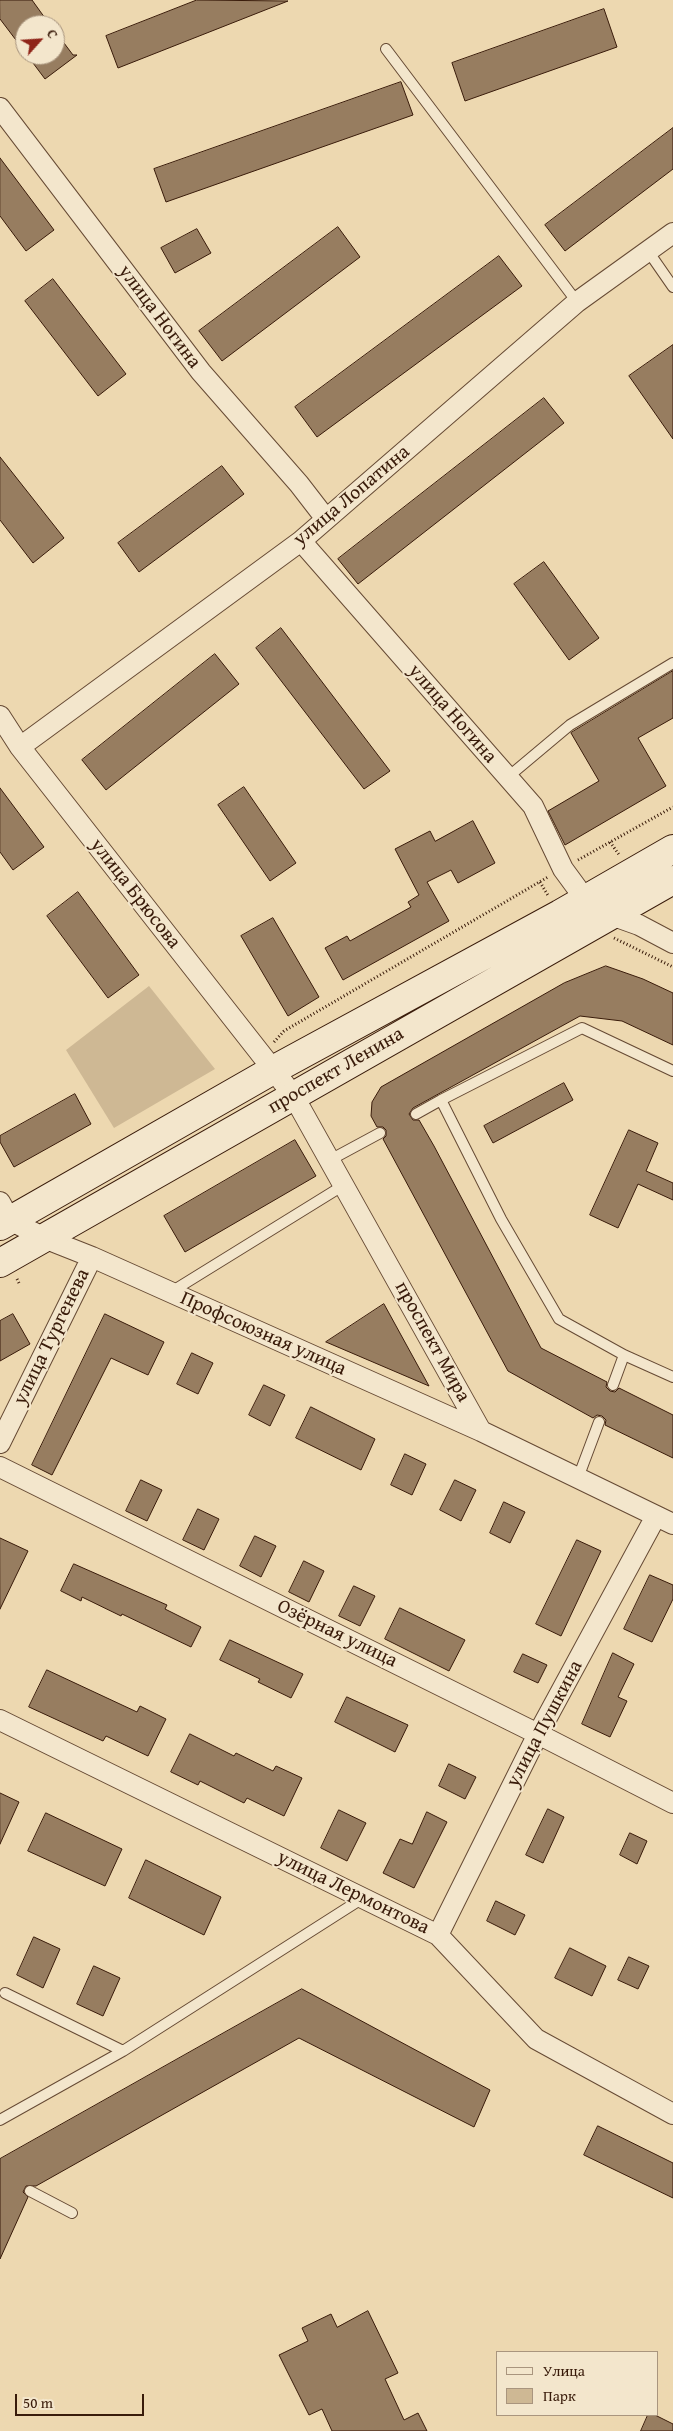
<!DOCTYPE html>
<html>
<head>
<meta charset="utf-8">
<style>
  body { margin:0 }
  #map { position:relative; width:673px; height:2431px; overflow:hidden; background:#edd8b0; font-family:"Gentium Book Plus",serif }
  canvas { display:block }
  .legend { position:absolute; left:496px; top:2351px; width:162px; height:65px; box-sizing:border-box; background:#f3e6cc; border:1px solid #a9957e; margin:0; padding:6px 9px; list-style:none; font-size:15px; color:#391b0a }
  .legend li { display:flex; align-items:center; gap:10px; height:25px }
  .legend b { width:25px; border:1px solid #a9957e }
  .north { position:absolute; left:15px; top:15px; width:50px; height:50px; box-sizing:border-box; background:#f3e6cc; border:1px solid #a9957e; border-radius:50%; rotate:64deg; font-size:14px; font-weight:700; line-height:20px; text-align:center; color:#391b0a }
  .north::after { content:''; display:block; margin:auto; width:18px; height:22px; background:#8f2418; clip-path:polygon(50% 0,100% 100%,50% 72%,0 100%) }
  .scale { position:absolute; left:15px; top:2394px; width:129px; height:22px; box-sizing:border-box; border:2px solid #391b0a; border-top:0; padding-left:6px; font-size:15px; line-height:18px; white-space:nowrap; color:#391b0a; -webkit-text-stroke:4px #f3e6cc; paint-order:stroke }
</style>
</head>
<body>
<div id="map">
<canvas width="673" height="2431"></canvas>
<ul class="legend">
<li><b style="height:6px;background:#f3e6cc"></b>Улица</li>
<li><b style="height:14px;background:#ceb894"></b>Парк</li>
</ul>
<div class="north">С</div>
<div class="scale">50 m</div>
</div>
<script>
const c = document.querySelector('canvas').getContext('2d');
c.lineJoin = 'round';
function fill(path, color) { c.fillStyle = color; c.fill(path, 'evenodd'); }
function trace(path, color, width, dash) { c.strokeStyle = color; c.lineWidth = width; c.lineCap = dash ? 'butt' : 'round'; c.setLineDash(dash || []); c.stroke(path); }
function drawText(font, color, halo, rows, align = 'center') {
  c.font = font + ' "Gentium Book Plus",serif'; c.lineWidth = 4; c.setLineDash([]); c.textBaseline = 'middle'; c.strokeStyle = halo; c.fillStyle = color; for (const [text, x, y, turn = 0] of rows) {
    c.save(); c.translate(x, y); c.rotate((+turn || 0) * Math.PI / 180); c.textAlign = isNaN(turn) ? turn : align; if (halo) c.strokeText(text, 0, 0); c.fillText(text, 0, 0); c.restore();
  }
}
fill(new Path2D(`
  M 149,986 L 215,1069 L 114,1128 L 66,1050 Z`), '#ceb894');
const building = new Path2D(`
  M 0,0 L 32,0 L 50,25 L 25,25 L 25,52 L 0,19 Z
  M 197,0 L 288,1 L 118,68 L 106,36 Z
  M 604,9 L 617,47 L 465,101 L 452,63 Z
  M 55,31 L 73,55 L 77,55 L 45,79 L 27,55 L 55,55 Z
  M 401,82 L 413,115 L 166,202 L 154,169 Z
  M 673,128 L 673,169 L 565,251 L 545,225 Z
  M 0,158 L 54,230 L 26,251 L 0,216 Z
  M 338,227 L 360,257 L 222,361 L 199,331 Z
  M 197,229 L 211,253 L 175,273 L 161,248 Z
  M 499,256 L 522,286 L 317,437 L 295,407 Z
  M 53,279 L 126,374 L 98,396 L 25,301 Z
  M 673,345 L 673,439 L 629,376 Z
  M 544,398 L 564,423 L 358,584 L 338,559 Z
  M 0,457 L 64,538 L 33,563 L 0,520 Z
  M 222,466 L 244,494 L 139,572 L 118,543 Z
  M 544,562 L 599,638 L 569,660 L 514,584 Z
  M 281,628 L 390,771 L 364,789 L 256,648 Z
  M 215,654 L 239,684 L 106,790 L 82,760 Z
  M 673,671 L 673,718 L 638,738 L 666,786 L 565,845 L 548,811 L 599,781 L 571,733 Z
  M 244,787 L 296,863 L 270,881 L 218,805 Z
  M 0,788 L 44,847 L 13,870 L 0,852 Z
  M 473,821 L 495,863 L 458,883 L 451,870 L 427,882 L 449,921 L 343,980 L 325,948 L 347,936 L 350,941 L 411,907 L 408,902 L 419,895 L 395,849 L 430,831 L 435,841 Z
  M 78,892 L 139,975 L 108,998 L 47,916 Z
  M 273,918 L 319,997 L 288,1016 L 241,936 Z
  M 606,966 L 643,979 L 673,993 L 673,1045 L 622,1021 L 580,1016 L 413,1108 L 409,1114 L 413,1120 L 419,1120 L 434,1146 L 541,1348 L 607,1382 L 606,1387 L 610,1391 L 615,1392 L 619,1388 L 673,1415 L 673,1458 L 605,1425 L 606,1420 L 602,1416 L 597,1415 L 593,1418 L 508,1371 L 383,1139 L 386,1136 L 386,1130 L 383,1127 L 377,1127 L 371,1116 L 372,1102 L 381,1087 L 564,983 Z
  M 564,1083 L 573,1100 L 493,1143 L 484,1126 Z
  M 75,1094 L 91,1124 L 14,1167 L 0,1142 L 0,1136 Z
  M 629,1130 L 658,1143 L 646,1171 L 673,1183 L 673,1200 L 638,1184 L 618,1228 L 590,1215 Z
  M 295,1140 L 316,1176 L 185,1252 L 164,1216 Z
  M 384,1304 L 429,1386 L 326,1342 Z
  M 13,1314 L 30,1344 L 0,1361 L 0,1321 Z
  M 105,1314 L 164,1342 L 148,1375 L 111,1358 L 52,1475 L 32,1465 Z
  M 192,1353 L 213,1363 L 198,1394 L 177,1384 Z
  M 264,1385 L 285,1395 L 270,1426 L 249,1415 Z
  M 311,1407 L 375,1439 L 361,1470 L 296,1438 Z
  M 405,1454 L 426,1464 L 412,1495 L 391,1485 Z
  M 141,1480 L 162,1490 L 147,1521 L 126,1511 Z
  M 455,1480 L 476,1490 L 461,1521 L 440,1510 Z
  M 504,1502 L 525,1512 L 510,1543 L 490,1533 Z
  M 198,1509 L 219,1519 L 204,1550 L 183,1540 Z
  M 255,1536 L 276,1546 L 261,1577 L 240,1566 Z
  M 0,1538 L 28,1551 L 0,1609 Z
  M 577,1540 L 601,1551 L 561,1636 L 536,1624 Z
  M 304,1561 L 324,1571 L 309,1602 L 289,1592 Z
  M 74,1564 L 167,1605 L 165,1609 L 201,1627 L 191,1647 L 122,1614 L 121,1616 L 82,1597 L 81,1601 L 61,1591 Z
  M 650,1575 L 673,1585 L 673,1599 L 652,1642 L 624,1629 Z
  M 354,1586 L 375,1596 L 360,1626 L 339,1616 Z
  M 400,1608 L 465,1640 L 449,1671 L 385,1639 Z
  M 230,1640 L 303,1674 L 291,1698 L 258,1682 L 260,1679 L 220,1660 Z
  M 613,1653 L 634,1664 L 618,1697 L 627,1701 L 610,1737 L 582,1724 Z
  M 523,1654 L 547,1665 L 538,1683 L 514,1672 Z
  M 47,1670 L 137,1712 L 140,1706 L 166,1719 L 148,1756 L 106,1736 L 103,1741 L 29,1707 Z
  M 347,1697 L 408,1725 L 395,1752 L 335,1722 Z
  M 190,1734 L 234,1756 L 236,1753 L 273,1771 L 276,1766 L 302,1778 L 284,1816 L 247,1798 L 244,1803 L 200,1781 L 198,1785 L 171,1772 Z
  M 449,1764 L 476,1777 L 465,1799 L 439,1786 Z
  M 0,1793 L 19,1802 L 0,1844 Z
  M 548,1809 L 564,1817 L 543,1863 L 526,1855 Z
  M 339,1810 L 366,1823 L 347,1861 L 321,1848 Z
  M 427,1812 L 447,1822 L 414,1888 L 383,1873 L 400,1839 L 412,1844 Z
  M 46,1813 L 122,1849 L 105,1886 L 28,1851 Z
  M 630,1833 L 647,1841 L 637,1864 L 620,1855 Z
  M 146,1860 L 221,1897 L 204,1935 L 129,1898 Z
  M 496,1901 L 525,1915 L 515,1935 L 487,1921 Z
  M 34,1937 L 60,1949 L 43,1988 L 17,1975 Z
  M 570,1948 L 606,1966 L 592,1996 L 555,1978 Z
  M 629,1957 L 649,1966 L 638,1989 L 618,1980 Z
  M 94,1966 L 120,1978 L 103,2016 L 77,2004 Z
  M 302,1989 L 490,2090 L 474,2127 L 299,2038 L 36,2186 L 26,2186 L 23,2192 L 28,2197 L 0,2259 L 0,2159 Z
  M 598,2126 L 673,2163 L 673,2198 L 584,2155 Z
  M 368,2311 L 398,2373 L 385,2379 L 404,2420 L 418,2413 L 427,2431 L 332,2431 L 322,2409 L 309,2415 L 279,2355 L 308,2341 L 302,2328 L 331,2314 L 337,2327 Z
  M 648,2415 L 655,2415 L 673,2424 L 673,2431 L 641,2431 Z`);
fill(building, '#977d60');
trace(building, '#391b0a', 1);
const lane = new Path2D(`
  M 386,49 L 577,302
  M 648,251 L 673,287
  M 508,777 L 570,725 L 673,663
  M 673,1071 L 582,1028 L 441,1100 L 501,1219 L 559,1319 L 624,1355 L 673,1377
  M 416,1114 L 441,1100
  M 330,1160 L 380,1133
  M 171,1292 L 344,1185
  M 613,1385 L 624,1355
  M 578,1478 L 599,1422
  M 5,1993 L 123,2051
  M 0,2120 L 123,2051 L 363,1898
  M 30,2191 L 72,2213`);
const street = new Path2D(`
  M 0,108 L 201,372 L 299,484 L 326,519
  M 301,541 L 533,806 L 563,869 L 585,899 L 611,915 L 639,925 L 673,943
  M 0,716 L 20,747 L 293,1095 L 481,1431
  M 20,747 L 301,541 L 577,302 L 673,233
  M 0,1202 L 10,1220 L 44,1238 L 92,1257 L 481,1431 L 673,1524
  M 0,1443 L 92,1257
  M 0,1467 L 538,1734 L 673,1803
  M 0,1720 L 438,1935 L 536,2039 L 673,2114
  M 438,1935 L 538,1734 L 656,1516`);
const secondary = new Path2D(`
  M 0,1226 L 273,1070 L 560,914 L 673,849
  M 0,1263 L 673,880`);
trace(lane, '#664a34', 12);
trace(street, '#664a34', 22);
trace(secondary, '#391b0a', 30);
trace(new Path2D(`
  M 610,842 L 620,856
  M 578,860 L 673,807
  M 540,882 L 549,897
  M 614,938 L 673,967
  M 274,1042 L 284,1031 L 548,877
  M 17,1279 L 20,1285`), '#391b0a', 3, [1, 2.5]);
trace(lane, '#f3e6cc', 10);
trace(street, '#f3e6cc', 20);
trace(secondary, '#f3e6cc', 28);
drawText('20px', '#391b0a', '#f3e6cc', [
  ["улица Ногина",159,317,53],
  ["улица Лопатина",352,496,-40],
  ["улица Ногина",452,714,49],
  ["улица Брюсова",135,894,52],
  ["проспект Ленина",336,1071,-30],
  ["Профсоюзная улица",263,1334,24],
  ["улица Тургенева",52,1337,-64],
  ["проспект Мира",432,1342,61],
  ["Озёрная улица",337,1634,26],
  ["улица Пушкина",545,1724,-62],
  ["улица Лермонтова",353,1893,26]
]);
</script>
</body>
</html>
